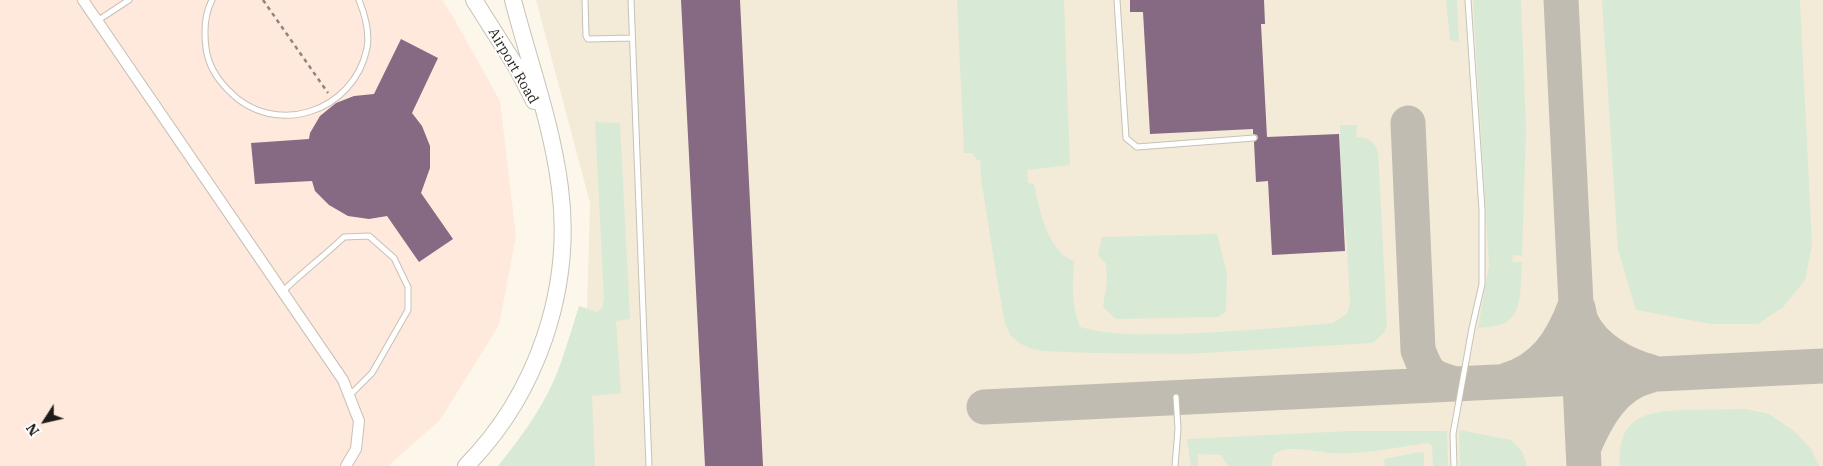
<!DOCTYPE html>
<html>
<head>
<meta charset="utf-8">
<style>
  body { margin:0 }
  #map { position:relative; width:1823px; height:466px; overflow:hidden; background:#fcf7ea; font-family:"IBM Plex Serif",serif }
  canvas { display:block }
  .north { position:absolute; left:20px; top:396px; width:50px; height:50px; -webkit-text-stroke:4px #fff; paint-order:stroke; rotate:235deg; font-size:14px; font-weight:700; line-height:20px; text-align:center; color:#1e1c17 }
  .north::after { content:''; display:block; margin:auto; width:18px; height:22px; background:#1e1c17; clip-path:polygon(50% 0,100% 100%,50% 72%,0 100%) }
</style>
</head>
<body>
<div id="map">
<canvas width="1823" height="466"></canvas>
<div class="north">N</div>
</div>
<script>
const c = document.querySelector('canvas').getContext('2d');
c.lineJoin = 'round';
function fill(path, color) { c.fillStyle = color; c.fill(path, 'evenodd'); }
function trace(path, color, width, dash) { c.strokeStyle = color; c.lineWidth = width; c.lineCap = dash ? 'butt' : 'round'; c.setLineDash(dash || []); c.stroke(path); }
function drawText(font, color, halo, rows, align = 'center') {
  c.font = font + ' "IBM Plex Serif",serif'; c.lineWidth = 4; c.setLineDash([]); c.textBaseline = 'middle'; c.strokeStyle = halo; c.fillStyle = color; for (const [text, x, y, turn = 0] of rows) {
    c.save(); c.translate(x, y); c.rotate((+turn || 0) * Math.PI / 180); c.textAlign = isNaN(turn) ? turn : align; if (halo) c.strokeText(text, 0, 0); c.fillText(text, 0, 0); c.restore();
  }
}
fill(new Path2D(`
  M 536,0 L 1823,0 L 1823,466 L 508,466 L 561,389 L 587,309 L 590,203 Z`), '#f3ebd7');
fill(new Path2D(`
  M 0,0 L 442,0 L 452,15 L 500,101 L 516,236 L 499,325 L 440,420 L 388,466 L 0,466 Z`), '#ffe8dc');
fill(new Path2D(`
  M 957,0 L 1064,0 L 1070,165 L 1027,170 L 1028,183 L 1034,184 C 1039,208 1048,253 1074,261 C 1073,284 1071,305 1080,327 C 1112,336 1143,334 1176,334 C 1228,332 1281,328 1333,323 L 1347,314 L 1350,304 L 1347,244 L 1341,202 L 1340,125 L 1357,125 L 1356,137 C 1368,137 1373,140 1378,151 L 1387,325 L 1384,333 L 1372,343 L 1187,354 L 1091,353 L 1044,351 L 1032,349 L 1021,344 L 1011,336 L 1005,324 L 996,273 L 981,178 L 980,160 L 977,160 L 972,153 L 964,153 Z
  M 1446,0 L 1457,0 L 1459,42 L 1450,40 Z
  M 1473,0 L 1521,0 L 1526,130 L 1522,256 L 1513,255 L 1512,262 L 1522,262 C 1520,280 1524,312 1506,322 C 1498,327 1487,327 1478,328 L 1489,265 Z
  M 1602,0 L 1800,0 L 1812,245 L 1805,280 L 1783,307 L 1758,324 L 1711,324 L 1636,310 L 1618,250 Z
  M 595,122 L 620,123 L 630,319 L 616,321 L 621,393 L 592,396 L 595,466 L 498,466 C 523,435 547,402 560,365 C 567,345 573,325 579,306 L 597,312 L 602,308 L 604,299 Z
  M 1217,234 L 1227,273 L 1226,312 L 1218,317 L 1116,319 L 1103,307 L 1107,281 L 1106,264 L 1098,255 L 1102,237 Z
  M 1746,409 L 1769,414 L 1795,432 L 1811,449 L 1819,466 L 1620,466 C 1617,414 1648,411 1691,410 C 1710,410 1728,409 1746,409 Z
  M 1459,430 L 1511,440 L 1522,451 L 1527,466 L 1460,466 Z
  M 1350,431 L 1447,431 L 1448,466 L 1433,466 L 1432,446 L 1429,443 C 1397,447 1364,455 1332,453 C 1314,452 1290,444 1274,454 L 1271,466 L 1228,466 L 1221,455 L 1198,454 L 1198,466 L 1191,466 L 1187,439 Z
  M 1420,452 L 1424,453 L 1424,466 L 1385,466 L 1384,459 Z`), '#d8ead5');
trace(new Path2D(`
  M 1561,0 L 1584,466
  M 1408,123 L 1418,350 C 1427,372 1427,376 1452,383
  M 1578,308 C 1579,313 1580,319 1582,323 C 1595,349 1625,365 1651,372
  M 1507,380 C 1544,369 1562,341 1575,306
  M 984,407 L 1823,366
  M 1583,449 C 1596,418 1614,384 1649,376`), '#c0bcb1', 35);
fill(new Path2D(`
  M 681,0 L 740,0 L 763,466 L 705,466 Z
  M 1130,0 L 1264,0 L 1265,24 L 1261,24 L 1267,137 L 1339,134 L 1345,251 L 1272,255 L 1268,181 L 1256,182 L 1254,142 L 1258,138 L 1257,135 L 1253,134 L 1253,129 L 1150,134 L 1143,12 L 1130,12 Z
  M 401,39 L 438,58 L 412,113 L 422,126 L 430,146 L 430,168 L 421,193 L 453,239 L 419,262 L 387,216 L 369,219 L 348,216 L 329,205 L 315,191 L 312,181 L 255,184 L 251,143 L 309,139 L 310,133 L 320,116 L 336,103 L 354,96 L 374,94 Z`), '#866983');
const lane = new Path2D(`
  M 212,0 C 204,15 204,32 206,48 C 208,65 217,79 229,91 C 274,138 354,113 367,48 C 370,32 365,15 359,0
  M 585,0 L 586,36 L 588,39 L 632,38
  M 631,0 L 649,466
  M 1117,0 L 1126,138 L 1137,147 L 1254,138
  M 97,21 L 129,0
  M 283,291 C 303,272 324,256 344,237 L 369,236 L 394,258 L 408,287 L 408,310 L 372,373 L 350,395
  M 1175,466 L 1178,429 L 1176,397
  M 1454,466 L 1453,434 L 1472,328 L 1482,284 L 1482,210 L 1468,0`);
const street = new Path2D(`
  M 83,0 L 343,380 L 359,421 L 356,449 L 346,466`);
const primary = new Path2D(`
  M 474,0 L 517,68 L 534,101
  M 466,466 C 537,394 573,289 560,188 C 552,124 529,62 513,0`);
trace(lane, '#c7c2b6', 7);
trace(street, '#c7c2b6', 12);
trace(primary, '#c7c2b6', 18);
trace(new Path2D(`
  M 263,0 L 328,93`), '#8b877f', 2.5, [4, 4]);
trace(lane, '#fff', 5);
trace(street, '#fff', 10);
trace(primary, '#fff', 16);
drawText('14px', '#1e1c17', '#fff', [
  ["Airport Road",513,66,60]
]);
</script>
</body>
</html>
